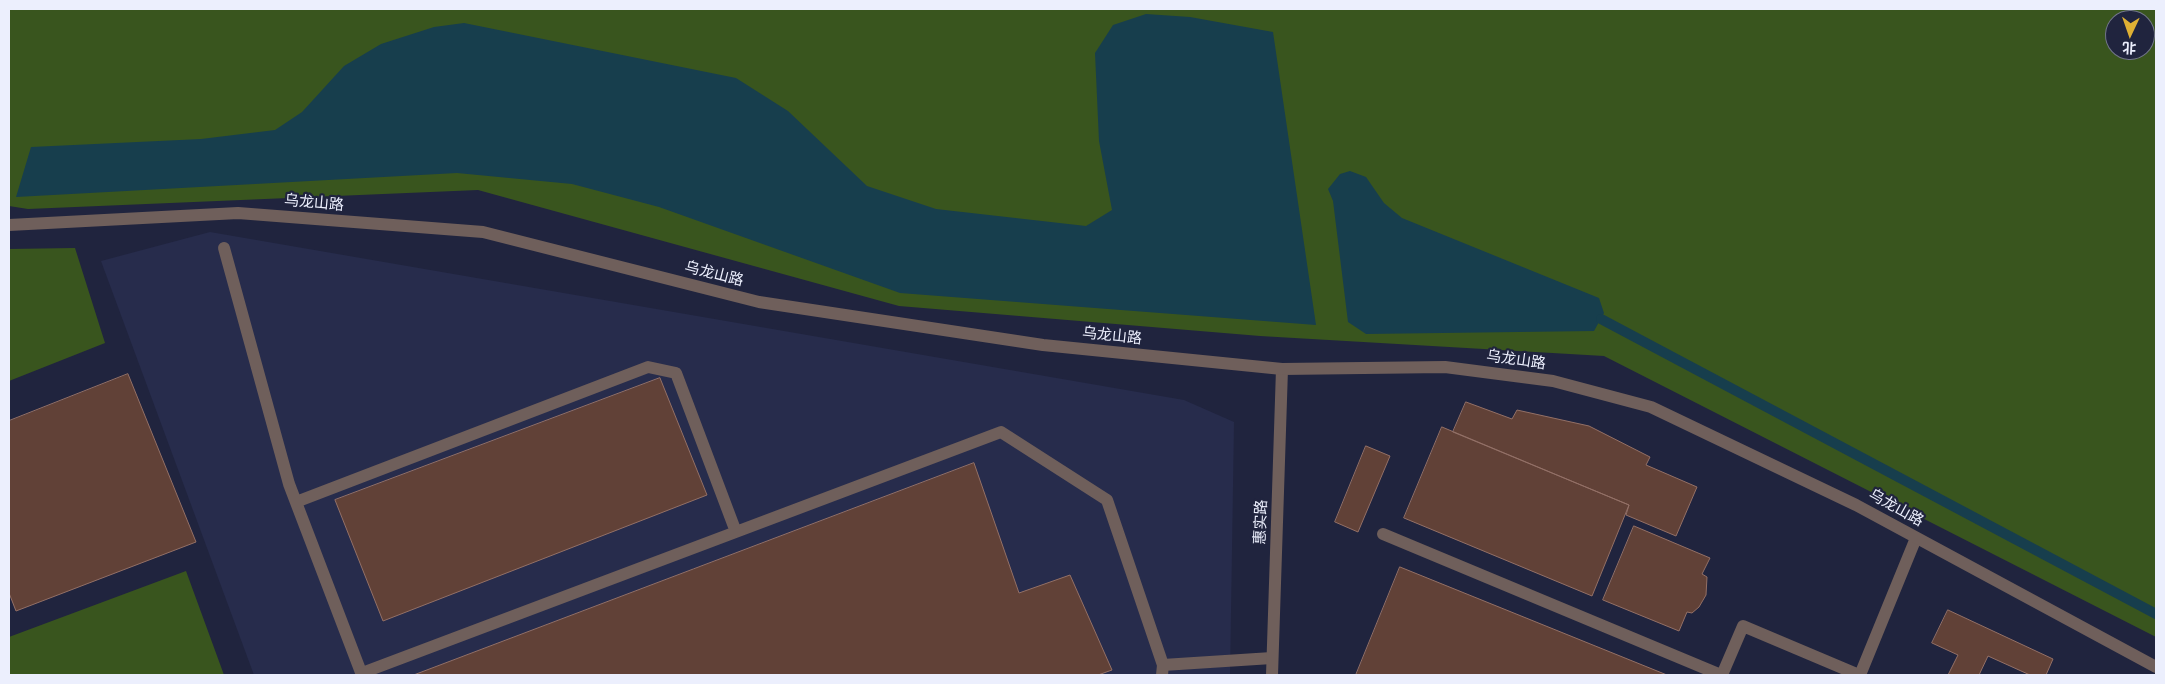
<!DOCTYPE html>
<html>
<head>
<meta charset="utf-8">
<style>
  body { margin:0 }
  #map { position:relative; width:2165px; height:684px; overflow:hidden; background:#20243e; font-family:Literata,"Noto Sans SC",serif }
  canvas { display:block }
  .frame { position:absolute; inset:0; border:10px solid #eceffd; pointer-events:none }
  .north { position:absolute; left:2105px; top:10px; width:50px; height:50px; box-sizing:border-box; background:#20243e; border:1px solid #72758a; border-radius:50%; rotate:183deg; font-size:14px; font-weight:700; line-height:20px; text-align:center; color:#eceffd }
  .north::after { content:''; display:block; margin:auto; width:18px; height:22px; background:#dfb034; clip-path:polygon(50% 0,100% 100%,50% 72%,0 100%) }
</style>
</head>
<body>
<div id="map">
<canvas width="2165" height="684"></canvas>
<div class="frame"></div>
<div class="north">北</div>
</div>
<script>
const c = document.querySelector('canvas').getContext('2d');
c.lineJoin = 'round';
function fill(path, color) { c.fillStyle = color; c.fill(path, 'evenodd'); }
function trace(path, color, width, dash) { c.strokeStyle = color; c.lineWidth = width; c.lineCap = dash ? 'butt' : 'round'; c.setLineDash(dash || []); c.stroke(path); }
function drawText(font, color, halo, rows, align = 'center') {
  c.font = font + ' Literata,"Noto Sans SC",serif'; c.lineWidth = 4.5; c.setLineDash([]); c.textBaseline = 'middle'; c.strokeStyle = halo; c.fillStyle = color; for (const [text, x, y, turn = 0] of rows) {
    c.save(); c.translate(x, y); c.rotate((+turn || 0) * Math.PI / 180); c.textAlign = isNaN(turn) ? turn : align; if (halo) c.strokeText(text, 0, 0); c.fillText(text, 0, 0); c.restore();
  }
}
fill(new Path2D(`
  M 210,232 L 1184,400 L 1234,422 L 1230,675 L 254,675 L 101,261 Z`), '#272c4c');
fill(new Path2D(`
  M 9,9 L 2156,9 L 2156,637 L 1604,356 L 1260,336 L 899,306 L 478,190 L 28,209 L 9,206 ZM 2115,20 L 2145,20 L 2145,50 L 2115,50 Z
  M 75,248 L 105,343 L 9,381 L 9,249 Z
  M 186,571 L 224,675 L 9,675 L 9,637 Z`), '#39551e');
fill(new Path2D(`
  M 1146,14 L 1190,17 L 1273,32 L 1316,325 L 900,293 L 659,207 L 572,184 L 457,173 L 16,197 L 31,147 L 201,139 L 275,130 L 302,112 L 344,66 L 381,44 L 434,27 L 464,23 L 736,78 L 788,111 L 867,186 L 936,209 L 1086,226 L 1112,210 L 1099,141 L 1095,53 L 1113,25 Z
  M 1350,171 L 1366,177 L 1384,203 L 1402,218 L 1599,298 L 1604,313 L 1594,331 L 1366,334 L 1348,322 L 1333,201 L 1328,189 L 1340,174 Z`), '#173e4d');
trace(new Path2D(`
  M 1601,319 L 2156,614`), '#173e4d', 10);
const building = new Path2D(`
  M 128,374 L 196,542 L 16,611 L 9,593 L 9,421 Z
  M 660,378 L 707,495 L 383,621 L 335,500 Z
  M 1466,402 L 1512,419 L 1517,410 L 1589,426 L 1650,457 L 1646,465 L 1697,487 L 1676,536 L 1626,515 L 1629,505 L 1453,432 Z
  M 1442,427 L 1629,505 L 1592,596 L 1404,518 Z
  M 1366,446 L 1390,456 L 1358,532 L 1335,522 Z
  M 974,463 L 1019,593 L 1070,575 L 1112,670 L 1098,675 L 414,675 Z
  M 1634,526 L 1710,558 L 1702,574 L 1707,577 L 1706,595 L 1699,607 L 1692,613 L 1687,612 L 1679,631 L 1603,600 Z
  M 1400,567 L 1667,675 L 1356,675 Z
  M 1948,610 L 2053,659 L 2046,675 L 2030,675 L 1988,656 L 1979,675 L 1948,675 L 1958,655 L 1932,643 Z`);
fill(building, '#614137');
trace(building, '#937066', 1);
trace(new Path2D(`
  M 224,248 L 289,484 L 362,675
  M 296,502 L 648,367 L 676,373 L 736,532
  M 1383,534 L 1721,675
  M 362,673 L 1001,432 L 1107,500 L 1163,665
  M 1162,675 L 1163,665 L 1272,658
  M 1722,675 L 1743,626 L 1859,675
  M 1860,675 L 1916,538`), '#6f5f5b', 12);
trace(new Path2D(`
  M 1272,675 L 1282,369`), '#6f5f5b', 12);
trace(new Path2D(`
  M 9,225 L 238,213 L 483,232 L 759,302 L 1043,345 L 1282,369 L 1445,367 L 1553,381 L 1651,407 L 1856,505 L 2156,667`), '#6f5f5b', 12);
drawText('15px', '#eceffd', '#20243e', [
  ["乌龙山路",314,203,5],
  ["乌龙山路",714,274,14],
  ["乌龙山路",1112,336,6],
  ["乌龙山路",1516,360,8],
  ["乌龙山路",1896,508,29],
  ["惠实路",1261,522,-88]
]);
</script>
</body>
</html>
